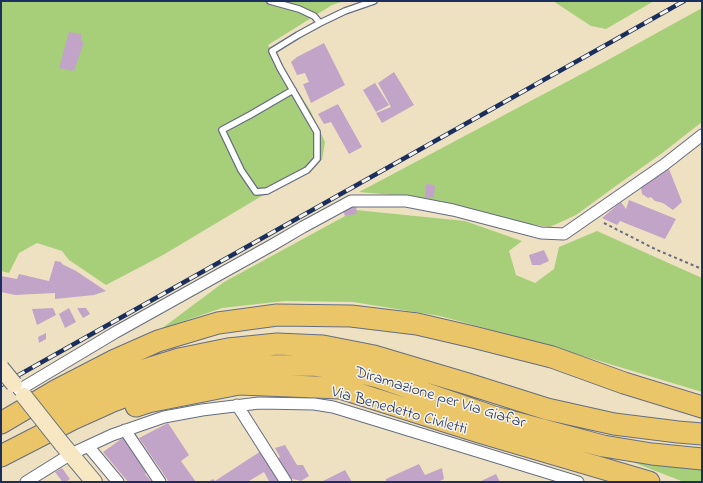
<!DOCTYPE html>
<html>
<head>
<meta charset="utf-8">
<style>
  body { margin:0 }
  #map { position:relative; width:703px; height:483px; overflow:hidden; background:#eee1c1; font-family:"Indie Flower",sans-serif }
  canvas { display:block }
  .frame { position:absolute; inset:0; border:2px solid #1b2f5e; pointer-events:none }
</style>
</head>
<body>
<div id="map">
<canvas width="703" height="483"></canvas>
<div class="frame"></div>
</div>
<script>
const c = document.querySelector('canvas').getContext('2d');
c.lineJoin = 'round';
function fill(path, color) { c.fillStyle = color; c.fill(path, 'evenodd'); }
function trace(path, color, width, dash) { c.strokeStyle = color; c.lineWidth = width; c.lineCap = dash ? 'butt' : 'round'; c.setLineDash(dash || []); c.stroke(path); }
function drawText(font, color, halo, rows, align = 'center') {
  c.font = font + ' "Indie Flower",sans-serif'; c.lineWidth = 3; c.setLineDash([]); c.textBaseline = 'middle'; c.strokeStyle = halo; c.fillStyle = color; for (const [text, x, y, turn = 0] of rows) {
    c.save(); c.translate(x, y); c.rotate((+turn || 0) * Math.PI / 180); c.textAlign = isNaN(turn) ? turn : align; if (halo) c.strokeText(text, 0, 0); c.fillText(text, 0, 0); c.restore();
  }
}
fill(new Path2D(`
  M 1,1 L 344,1 L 332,5 L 268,45 L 310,110 L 325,142 L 322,160 L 163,255 L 106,285 L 69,260 L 62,251 L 37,243 L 19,253 L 9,273 L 1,271 Z
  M 553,1 L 654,1 L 606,29 L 591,26 Z
  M 702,8 L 702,122 L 661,154 L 613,188 L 576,215 L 550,227 L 517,222 L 454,204 L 416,197 L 359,192 L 606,61 Z
  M 356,210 L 465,221 L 522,241 L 509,251 L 516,275 L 535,283 L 554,269 L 559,247 L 597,231 L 702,278 L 702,392 L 540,343 L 440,316 L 353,302 L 285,301 L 222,308 L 161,329 L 224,282 Z
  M 630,461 L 702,469 L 702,482 L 684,482 Z`), '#a7cf7a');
fill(new Path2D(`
  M 69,32 L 81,34 L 81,40 L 84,42 L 74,71 L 59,68 Z
  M 324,43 L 345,85 L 311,103 L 303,84 L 309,82 L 305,73 L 297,75 L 291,62 L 297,57 Z
  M 394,72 L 414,105 L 382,123 L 376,113 L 391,107 L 378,83 Z
  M 375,83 L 389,105 L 376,112 L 363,90 Z
  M 338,104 L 362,147 L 349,154 L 331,122 L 324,124 L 318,114 Z
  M 669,169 L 682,202 L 673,210 L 663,203 L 655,201 L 651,197 L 648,198 L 642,194 L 641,187 Z
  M 426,184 L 435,185 L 434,198 L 425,198 Z
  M 629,200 L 676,219 L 665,239 L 620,221 L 617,225 L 602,218 L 621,202 L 626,209 Z
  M 356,206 L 357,214 L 345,216 L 342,209 L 345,208 Z
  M 544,250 L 549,261 L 540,265 L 532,265 L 529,255 Z
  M 55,261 L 61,262 L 62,264 L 76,271 L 106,291 L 94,295 L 55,299 L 55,293 L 15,295 L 1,292 L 1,276 L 17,279 L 19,274 L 49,281 Z
  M 53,308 L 56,315 L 37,325 L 32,309 Z
  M 69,308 L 76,322 L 65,328 L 59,314 Z
  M 77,308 L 86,308 L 90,314 L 83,318 Z
  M 46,333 L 46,339 L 39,343 L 38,337 Z
  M 168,423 L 189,455 L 181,461 L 196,482 L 169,482 L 139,438 Z
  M 124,437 L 148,471 L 145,474 L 152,482 L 128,482 L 103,452 Z
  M 285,445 L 297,465 L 303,465 L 309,476 L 301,481 L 289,478 L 277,459 L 280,457 L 275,448 Z
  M 261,451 L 276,476 L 278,475 L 282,482 L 267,482 L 269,481 L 264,472 L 249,481 L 250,482 L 208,482 L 213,479 L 215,481 Z
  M 419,464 L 425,475 L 442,468 L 444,479 L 438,482 L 386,482 L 386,479 Z
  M 62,468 L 70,479 L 67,481 L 67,482 L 61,482 L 62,481 L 55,472 Z
  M 345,470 L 352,482 L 321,482 Z
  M 496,474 L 500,482 L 479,482 Z`), '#c2a4c8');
const service = new Path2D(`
  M 270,1 L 299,9 L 314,16 L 320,23 L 345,11 L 374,1
  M 293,90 L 250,115 L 222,130 L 241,170 L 256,192 L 267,191 L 307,170 L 317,159 L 317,132 L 280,68 L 272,51 L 298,35 L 320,23`);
const minor = new Path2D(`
  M 19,390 L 116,332 L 274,244 L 303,227 L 351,201 L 406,201 L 453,210 L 541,233 L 564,234 L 665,164 L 702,135
  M 237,405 L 286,482
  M 125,430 L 160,482
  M 88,446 L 118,482
  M 26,482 L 71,454 L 112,435 L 164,417 L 202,410 L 259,403 L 314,404 L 333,407 L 578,482`);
const secondary = new Path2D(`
  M 62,444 L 94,482`);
const motorway = new Path2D(`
  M 136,406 L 148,402 L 239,384 L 340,388 L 479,432 L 649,482
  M 47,411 L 67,401 L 128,375 L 179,359 L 228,349 L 277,344 L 323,346 L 374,356 L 468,384 L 547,409 L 614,424 L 678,432 L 702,434
  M 1,423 L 57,390 L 115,360 L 158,341 L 218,323 L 277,315 L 351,316 L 417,324 L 473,337 L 552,357 L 624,383 L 702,407
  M 1,456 L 73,419 L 113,401 L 148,388 L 185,377 L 230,368 L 265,366 L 313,365 L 346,369 L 378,377 L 494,417 L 603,446 L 652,454 L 702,459`);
trace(service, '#656d81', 8);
trace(minor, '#656d81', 13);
trace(secondary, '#656d81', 18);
trace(motorway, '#656d81', 23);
trace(new Path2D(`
  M 604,223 L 657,250 L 702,269`), '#656d81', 2, [3, 3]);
trace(service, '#fff', 5.5);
trace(minor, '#fff', 11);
trace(secondary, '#f7e8c3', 16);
trace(motorway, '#ebc669', 21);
const rail = new Path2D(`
  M 1,385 L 684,1`);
trace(rail, '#1b2f5e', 4.5);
trace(rail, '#f7f3e8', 3, [9]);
const secondaryBridge = new Path2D(`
  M 1,368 L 14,384
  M 24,396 L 62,444`);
trace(secondaryBridge, '#656d81', 18, []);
trace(secondaryBridge, '#f7e8c3', 16);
drawText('16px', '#1b2f5e', '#f7f3e8', [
  ["Diramazione per Via Giafar",440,399,17],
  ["Via Benedetto Civiletti",399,412,16]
]);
</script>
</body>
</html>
